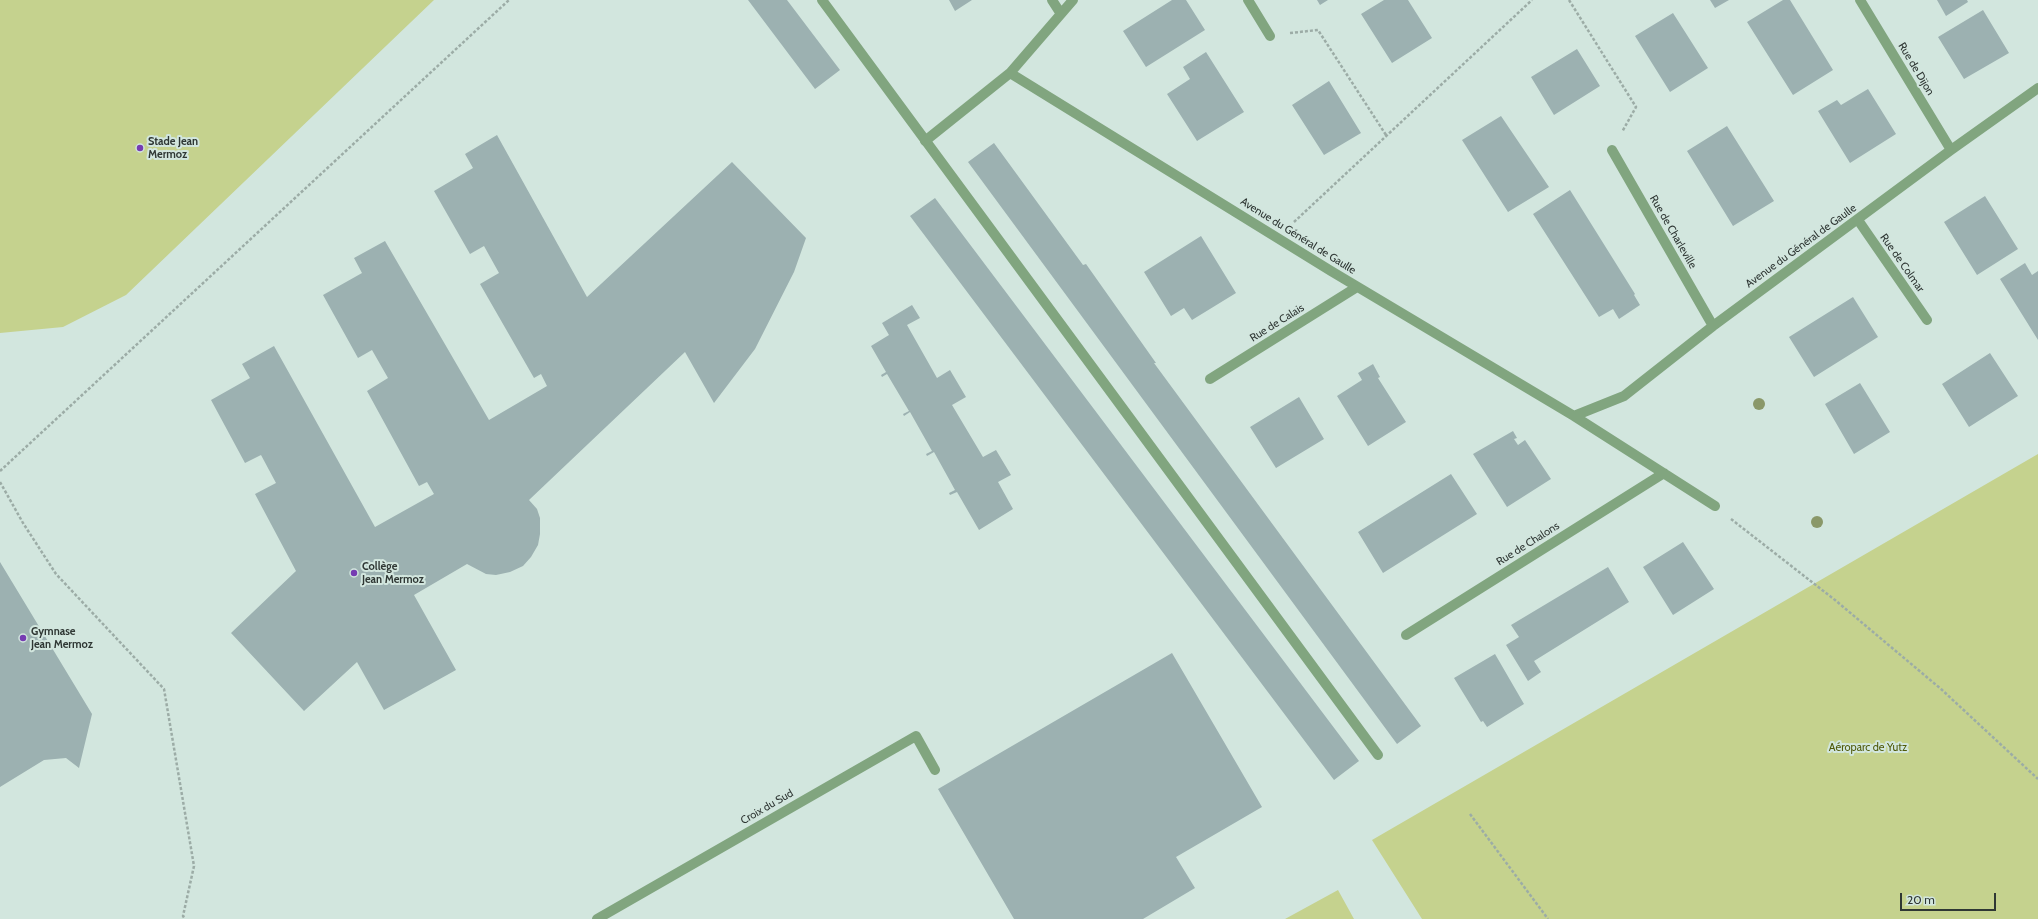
<!DOCTYPE html>
<html>
<head>
<meta charset="utf-8">
<style>
  body { margin:0 }
  #map { position:relative; width:2038px; height:919px; overflow:hidden; background:#d2e6de; font-family:Cabin,sans-serif }
  canvas { display:block }
  .scale { position:absolute; left:1900px; top:893px; width:96px; height:18px; box-sizing:border-box; border:2px solid #2f3734; border-top:0; padding-left:5px; font-size:12px; line-height:14px; white-space:nowrap; color:#2f3734; -webkit-text-stroke:3px #d2e6de; paint-order:stroke }
</style>
</head>
<body>
<div id="map">
<canvas width="2038" height="919"></canvas>
<div class="scale">20 m</div>
</div>
<script>
const c = document.querySelector('canvas').getContext('2d');
c.lineJoin = 'round';
function fill(path, color) { c.fillStyle = color; c.fill(path, 'evenodd'); }
function trace(path, color, width, dash) { c.strokeStyle = color; c.lineWidth = width; c.lineCap = dash ? 'butt' : 'round'; c.setLineDash(dash || []); c.stroke(path); }
function drawText(font, color, halo, rows, align = 'center') {
  c.font = font + ' Cabin,sans-serif'; c.lineWidth = 4; c.setLineDash([]); c.textBaseline = 'middle'; c.strokeStyle = halo; c.fillStyle = color; for (const [text, x, y, turn = 0] of rows) {
    c.save(); c.translate(x, y); c.rotate((+turn || 0) * Math.PI / 180); c.textAlign = isNaN(turn) ? turn : align; if (halo) c.strokeText(text, 0, 0); c.fillText(text, 0, 0); c.restore();
  }
}
fill(new Path2D(`
  M 0,0 L 434,0 L 126,295 L 63,327 L 0,333 Z
  M 2038,454 L 2038,919 L 1422,919 L 1372,840 Z
  M 1338,890 L 1354,919 L 1285,919 Z`), '#c5d28e');
fill(new Path2D(`
  M 748,0 L 787,0 L 840,70 L 815,89 Z
  M 949,0 L 972,0 L 955,11 Z
  M 1172,0 L 1186,0 L 1205,30 L 1146,67 L 1123,31 Z
  M 1317,0 L 1328,0 L 1320,5 Z
  M 1384,0 L 1408,0 L 1432,38 L 1392,63 L 1361,14 Z
  M 1710,0 L 1729,0 L 1715,8 Z
  M 1783,0 L 1790,0 L 1833,70 L 1793,95 L 1747,22 Z
  M 1937,0 L 1967,0 L 1968,2 L 1946,16 Z
  M 1983,10 L 2009,53 L 1964,79 L 1938,37 Z
  M 1673,13 L 1708,68 L 1670,92 L 1635,36 Z
  M 1577,49 L 1600,86 L 1554,115 L 1531,77 Z
  M 1206,52 L 1244,112 L 1197,141 L 1167,94 L 1190,79 L 1183,67 Z
  M 1329,81 L 1361,133 L 1324,155 L 1292,105 Z
  M 1868,89 L 1896,134 L 1850,163 L 1818,111 L 1837,100 L 1841,105 Z
  M 1501,116 L 1549,187 L 1508,212 L 1462,140 Z
  M 1727,126 L 1774,201 L 1733,226 L 1687,151 Z
  M 497,135 L 587,297 L 732,162 L 806,238 L 794,272 L 755,349 L 714,403 L 685,352 L 529,500 L 537,509 L 540,518 L 540,534 L 538,545 L 531,557 L 523,566 L 510,572 L 496,575 L 486,574 L 467,564 L 414,595 L 456,670 L 384,710 L 357,662 L 304,711 L 231,633 L 296,571 L 255,494 L 276,483 L 261,455 L 245,463 L 211,400 L 250,378 L 242,364 L 274,346 L 375,527 L 434,494 L 427,482 L 419,486 L 367,391 L 388,378 L 372,350 L 358,358 L 323,295 L 362,273 L 354,258 L 385,241 L 489,420 L 547,386 L 541,374 L 534,378 L 480,284 L 499,273 L 484,246 L 470,254 L 434,191 L 473,168 L 465,154 Z
  M 994,143 L 1083,265 L 1086,264 L 1156,363 L 1154,363 L 1421,726 L 1397,744 L 968,162 Z
  M 1570,190 L 1635,294 L 1634,295 L 1640,305 L 1619,319 L 1613,309 L 1599,317 L 1533,214 Z
  M 1985,196 L 2018,249 L 1977,275 L 1944,222 Z
  M 935,198 L 1359,761 L 1334,780 L 910,216 Z
  M 1201,236 L 1236,293 L 1192,320 L 1184,308 L 1171,316 L 1144,272 Z
  M 2025,263 L 2032,275 L 2038,271 L 2038,340 L 2000,279 Z
  M 1853,297 L 1878,337 L 1814,377 L 1789,337 Z
  M 912,305 L 920,318 L 907,325 L 937,378 L 950,370 L 966,397 L 952,405 L 983,457 L 996,450 L 1011,475 L 998,482 L 1013,509 L 979,530 L 957,492 L 950,495 L 949,493 L 955,490 L 934,452 L 927,456 L 926,454 L 932,451 L 910,412 L 904,416 L 903,414 L 909,411 L 887,374 L 882,377 L 881,375 L 886,372 L 871,346 L 889,335 L 882,323 Z
  M 1990,353 L 2018,396 L 1969,427 L 1942,384 Z
  M 1373,364 L 1380,377 L 1378,378 L 1406,422 L 1368,446 L 1337,396 L 1362,380 L 1358,373 Z
  M 1860,383 L 1890,432 L 1854,454 L 1825,404 Z
  M 1299,397 L 1324,439 L 1276,468 L 1250,427 Z
  M 1513,431 L 1517,438 L 1514,439 L 1518,445 L 1525,440 L 1551,479 L 1507,507 L 1473,454 Z
  M 1451,474 L 1477,514 L 1383,573 L 1358,532 Z
  M 1683,542 L 1714,589 L 1673,615 L 1643,567 Z
  M 0,562 L 92,714 L 79,768 L 66,758 L 44,760 L 0,787 Z
  M 1608,567 L 1629,602 L 1534,661 L 1541,672 L 1528,681 L 1506,645 L 1519,637 L 1511,625 Z
  M 1172,653 L 1262,807 L 1176,857 L 1195,888 L 1143,919 L 1014,919 L 938,789 Z
  M 1495,654 L 1524,704 L 1487,727 L 1483,721 L 1481,722 L 1454,678 Z`), '#9cb1b1');
trace(new Path2D(`
  M 1569,0 L 1636,107 L 1622,132
  M 1290,33 L 1318,30 L 1386,135
  M 1294,222 L 1532,0
  M 0,471 L 509,0
  M 0,482 L 23,523 L 56,574 L 164,689 L 194,866 L 183,916 L 185,919
  M 1731,519 L 1835,600 L 1941,689 L 2038,779
  M 1470,814 L 1548,919`), '#9caca6', 2.5, [3, 2]);
trace(new Path2D(`
  M 822,0 L 1378,755
  M 597,919 L 916,736 L 935,770`), '#81a57f', 10);
trace(new Path2D(`
  M 1052,0 L 1061,14
  M 1248,0 L 1270,36
  M 1860,0 L 1951,150
  M 1010,73 L 1073,0
  M 925,141 L 1010,73 L 1331,271 L 1574,416 L 1624,396 L 1713,326 L 1951,150 L 2038,88
  M 1612,150 L 1713,326
  M 1858,220 L 1927,320
  M 1210,379 L 1357,287
  M 1574,416 L 1715,506
  M 1406,635 L 1664,473`), '#81a57f', 10);
c.fillStyle = '#8a9869';
for (const [x, y] of [
  [1759,404],
  [1817,522]
]) { c.beginPath(); c.arc(x, y, 6, 0, 2 * Math.PI); c.fill(); }
for (const [x, y, r, color] of [
  [140,148,4,"#763cb2"],
  [354,573,4,"#763cb2"],
  [23,638,4,"#763cb2"]
]) { const dot = new Path2D(); dot.arc(x, y, r, 0, 2 * Math.PI); c.fillStyle = color; c.fill(dot); trace(dot, '#d2e6de', 1.5); }
drawText('11px', '#2f3734', '#d2e6de', [
  ["Rue de Dijon",1916,69,59],
  ["Rue de Charleville",1673,232,60],
  ["Avenue du Général de Gaulle",1298,236,32],
  ["Avenue du Général de Gaulle",1801,246,-36],
  ["Rue de Colmar",1902,263,55],
  ["Rue de Calais",1277,323,-32],
  ["Rue de Chalons",1528,544,-32],
  ["Croix du Sud",767,807,-30]
]);
drawText('bold 11px', '#2f3734', '#d2e6de', [
  ["Stade Jean",148,142],
  ["Mermoz",148,155],
  ["Collège",362,567],
  ["Jean Mermoz",362,580],
  ["Gymnase",31,632],
  ["Jean Mermoz",31,645]
], 'left');
drawText('11px', '#4f590a', '#d2e6de', [
  ["Aéroparc de Yutz",1868,748]
]);
</script>
</body>
</html>
